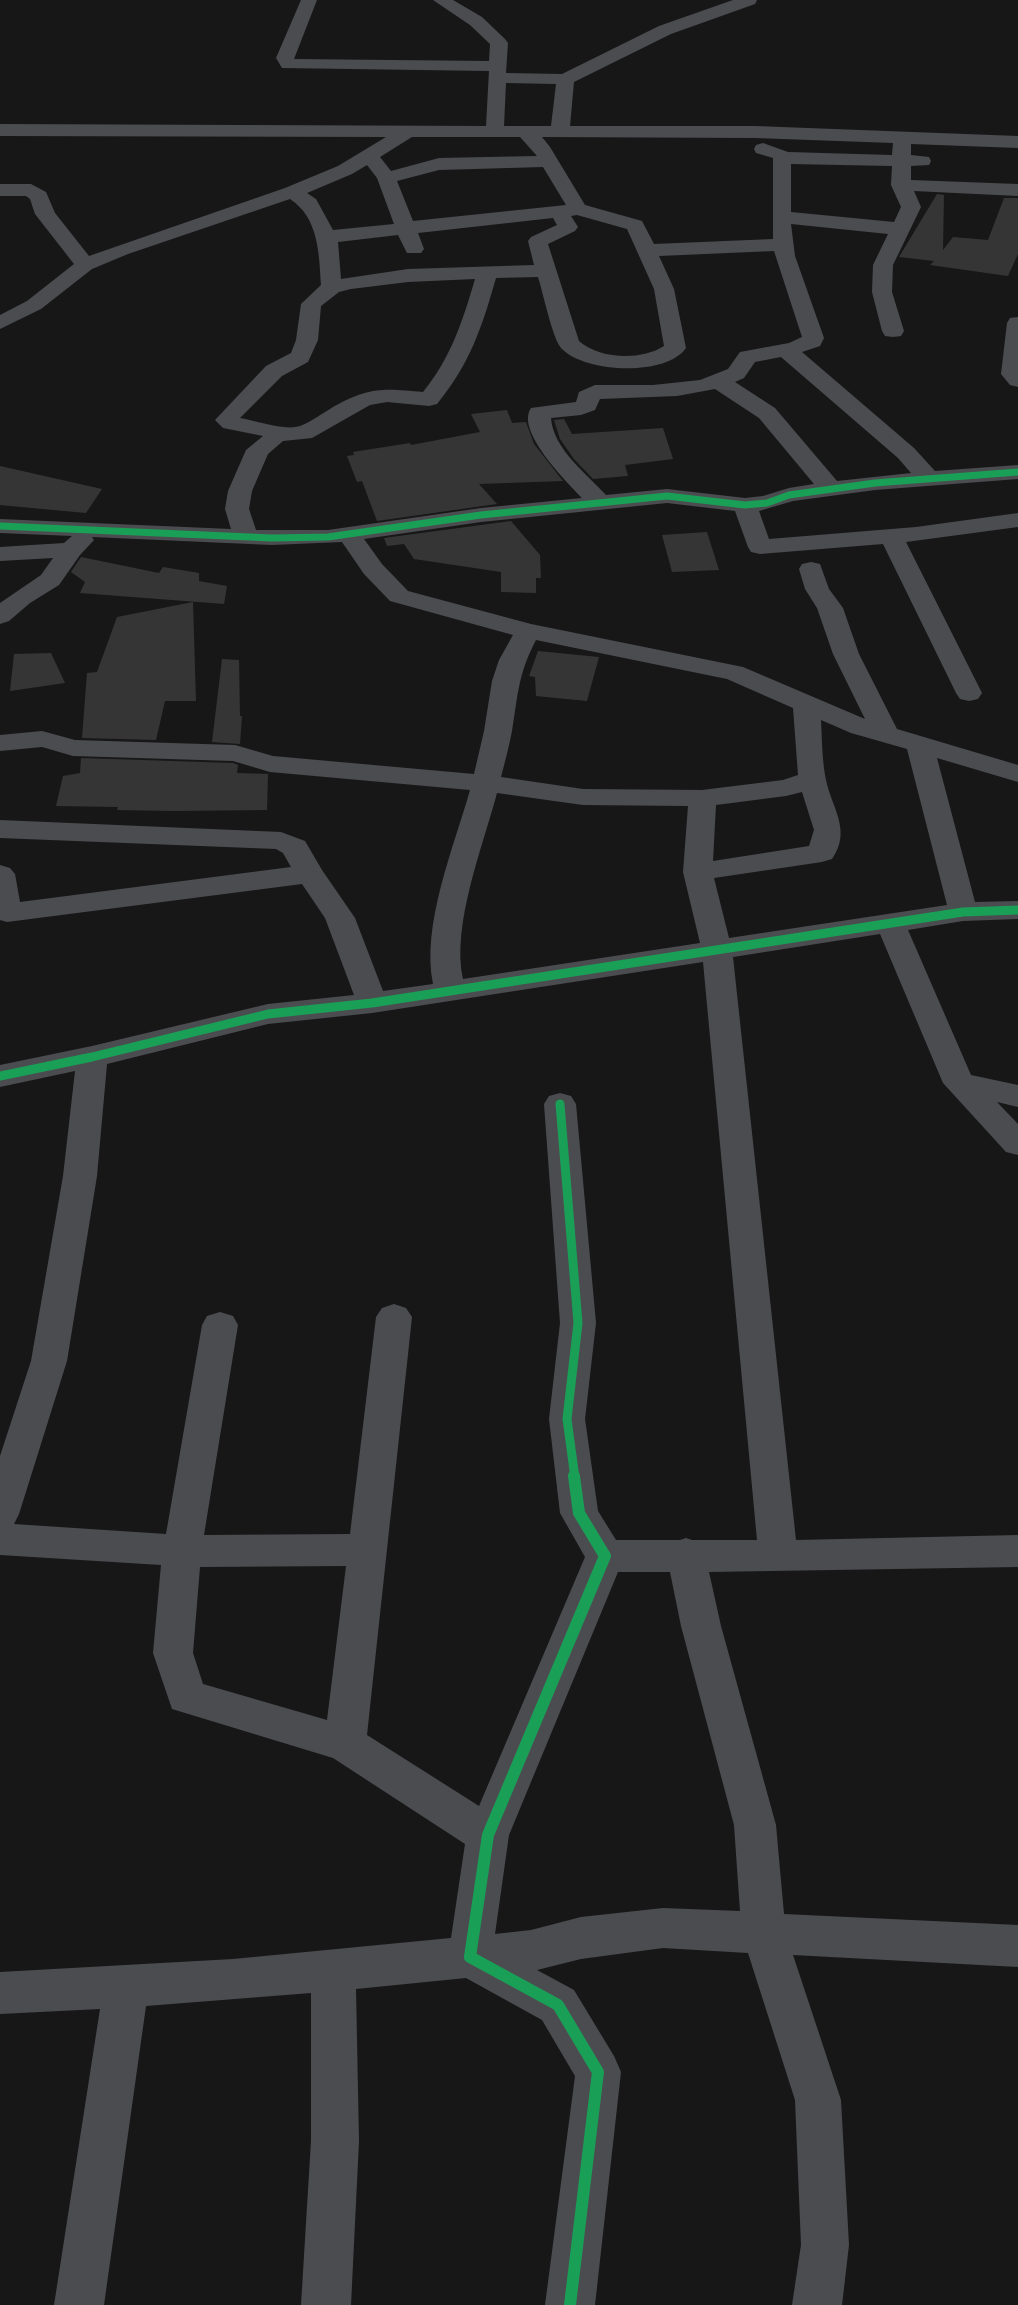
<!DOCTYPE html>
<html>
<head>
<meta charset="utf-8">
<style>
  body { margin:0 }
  canvas { display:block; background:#171717 }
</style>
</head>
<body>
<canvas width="1018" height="2305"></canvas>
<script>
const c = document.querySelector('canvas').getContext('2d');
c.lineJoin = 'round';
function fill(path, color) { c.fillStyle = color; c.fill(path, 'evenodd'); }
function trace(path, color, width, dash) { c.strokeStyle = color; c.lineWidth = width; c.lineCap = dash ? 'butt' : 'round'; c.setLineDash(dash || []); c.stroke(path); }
fill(new Path2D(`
  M 937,194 L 944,195 L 943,250 L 953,237 L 988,240 L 1004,198 L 1018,198 L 1018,254 L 1008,276 L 930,265 L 934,261 L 899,257 Z
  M 507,410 L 512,423 L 526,422 L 534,444 L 563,481 L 479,484 L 497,504 L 377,521 L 362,481 L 357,482 L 347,456 L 354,455 L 353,452 L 410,443 L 411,445 L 480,432 L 471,414 Z
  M 564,419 L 572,434 L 663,428 L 673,459 L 625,465 L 628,476 L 593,479 L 574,459 L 560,439 L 554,420 Z
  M 0,466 L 102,489 L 86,513 L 0,505 Z
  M 511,521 L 540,555 L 541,578 L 536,578 L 536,593 L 501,592 L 501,572 L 414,559 L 404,544 L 387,546 L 384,538 Z
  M 707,532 L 719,570 L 672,572 L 662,535 Z
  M 81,557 L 159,573 L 163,567 L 199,573 L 199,581 L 227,586 L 224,604 L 80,593 L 85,582 L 71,572 Z
  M 193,602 L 196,701 L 165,701 L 156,740 L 82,738 L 87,673 L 97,672 L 117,617 Z
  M 538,651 L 599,657 L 587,701 L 536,696 L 535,677 L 529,676 Z
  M 51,653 L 65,683 L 10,691 L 14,654 Z
  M 222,659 L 239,660 L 240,716 L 242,716 L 240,744 L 212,742 Z
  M 81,758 L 233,763 L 238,765 L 237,773 L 268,774 L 267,810 L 173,811 L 117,810 L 118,807 L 56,806 L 63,776 L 80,773 Z`), '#353536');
fill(new Path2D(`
  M 301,0 L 317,0 L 294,59 L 489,61 L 490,44 L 470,25 L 433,0 L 453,0 L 482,17 L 505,39 L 508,43 L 506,73 L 562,74 L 659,26 L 733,0 L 757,0 L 755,4 L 671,34 L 574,82 L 570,126 L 755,126 L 1018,136 L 1018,148 L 911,144 L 911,155 L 929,157 L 931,161 L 929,165 L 911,166 L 911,180 L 1018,184 L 1018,196 L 914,191 L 921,207 L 893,265 L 892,292 L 904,331 L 901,336 L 893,337 L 885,336 L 882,331 L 872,292 L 873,265 L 888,234 L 791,224 L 795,256 L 824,338 L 820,346 L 802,352 L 914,448 L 935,471 L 1018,465 L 1018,479 L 875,490 L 793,501 L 759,511 L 769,539 L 916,527 L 1018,513 L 1018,527 L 906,542 L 982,693 L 978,699 L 969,701 L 960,699 L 956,693 L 883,544 L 760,554 L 751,552 L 748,547 L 735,511 L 667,503 L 481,522 L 364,539 L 382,564 L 408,591 L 531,624 L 743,667 L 865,719 L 833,654 L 817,608 L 805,589 L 799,569 L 802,564 L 811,562 L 820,564 L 829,589 L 843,608 L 859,654 L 897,729 L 1018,765 L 1018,782 L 937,758 L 975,902 L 1018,901 L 1018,919 L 963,921 L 908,930 L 971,1075 L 1018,1085 L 1018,1107 L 997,1102 L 1018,1124 L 1018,1155 L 1006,1152 L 943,1083 L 880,934 L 733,957 L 796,1540 L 1018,1535 L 1018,1567 L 709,1572 L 721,1626 L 776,1825 L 784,1914 L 1018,1925 L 1018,1967 L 793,1955 L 841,2100 L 849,2245 L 842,2305 L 792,2305 L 801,2245 L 795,2100 L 748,1953 L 663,1948 L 581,1959 L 537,1970 L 574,1990 L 614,2056 L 621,2072 L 595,2305 L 545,2305 L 575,2076 L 542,2020 L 466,1978 L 356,1989 L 359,2141 L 351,2305 L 301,2305 L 311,2141 L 311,1993 L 146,2006 L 104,2305 L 54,2305 L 100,2009 L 0,2014 L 0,1972 L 233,1959 L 451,1938 L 465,1844 L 333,1758 L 172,1709 L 153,1653 L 161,1565 L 0,1555 L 0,1456 L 31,1361 L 63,1176 L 75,1071 L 0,1087 L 0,1065 L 92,1046 L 268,1004 L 354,995 L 325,918 L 302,884 L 7,922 L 0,920 L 0,865 L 10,868 L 15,874 L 20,902 L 291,867 L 283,853 L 276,849 L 0,838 L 0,820 L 281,832 L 305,841 L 322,870 L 355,918 L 383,991 L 433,984 C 421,925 454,847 470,790 L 270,772 L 233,761 L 73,756 L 42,747 L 0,751 L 0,735 L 42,731 L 75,740 L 235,745 L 273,756 L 474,774 L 484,731 L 492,681 L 499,660 L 513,635 L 390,601 L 364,574 L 342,542 L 272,545 L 92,537 L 94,540 L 80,555 L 59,585 L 30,603 L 9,621 L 0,624 L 0,603 L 41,575 L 53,558 L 0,561 L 0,547 L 64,543 L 72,536 L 0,533 L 0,519 L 231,529 L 225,509 L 228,491 L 246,450 L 263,436 L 223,428 L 215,420 L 266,366 L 291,353 L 296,340 L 301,304 L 321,285 C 319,254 319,218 290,199 L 128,254 L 92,269 L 41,309 L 0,329 L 0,315 L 27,301 L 74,264 L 35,214 L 30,199 L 26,196 L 0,196 L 0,184 L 31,184 L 46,192 L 55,213 L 89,256 L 285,188 L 338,166 L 386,137 L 0,136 L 0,124 L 486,126 L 489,71 L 282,68 L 276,58 ZM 506,83 L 556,84 L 551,126 L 504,126 ZM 412,137 L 520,137 L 537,156 L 439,158 L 391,171 L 380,157 ZM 542,137 L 755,138 L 893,143 L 892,155 L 788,152 L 763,143 L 756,145 L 754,149 L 756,153 L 773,158 L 773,239 L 654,244 L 642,221 L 585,205 L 550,147 ZM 791,164 L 892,166 L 891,185 L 901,207 L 894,222 L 791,212 ZM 367,165 L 377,178 L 394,224 L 333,230 L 316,199 L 307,193 L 352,174 ZM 543,167 L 566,205 L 413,221 L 397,181 L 439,170 ZM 577,215 L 627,229 L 654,289 L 664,346 C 641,361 599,359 579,341 L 548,244 L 575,231 L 578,227 L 571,216 ZM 553,218 L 557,225 L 531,237 L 528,241 L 534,265 L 408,269 L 341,279 L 338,242 L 398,235 L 407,253 L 421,253 L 424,249 L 418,233 ZM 774,251 L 802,337 L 789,343 L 740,352 L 728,369 L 700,380 L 653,385 L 595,385 L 579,392 L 576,402 L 531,408 C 515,431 567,482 582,498 L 481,508 L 328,530 L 256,530 L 249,509 L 252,491 L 268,454 L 283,441 L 312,438 L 370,405 L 387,402 L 429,406 L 437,404 C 470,364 482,327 496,278 L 538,277 C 543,292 552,337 561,348 C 584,373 666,377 686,348 L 674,289 L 659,256 ZM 475,279 C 463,320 451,358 423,392 C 384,388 368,387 333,407 C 323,413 311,422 300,426 C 285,431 257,421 240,418 L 282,376 L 308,362 L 318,340 L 321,306 L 339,292 L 351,289 L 408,282 ZM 781,357 L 898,458 L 911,473 L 837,481 L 775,408 L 735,382 L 744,378 L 755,362 ZM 715,389 L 759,418 L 814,484 L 789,488 L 763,496 L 745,498 L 667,489 L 606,495 C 587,474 553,449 551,418 L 581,415 L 595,410 L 600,399 L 677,396 ZM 536,640 L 727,679 L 793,708 L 798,775 L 783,780 L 702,790 L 583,789 L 501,777 C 505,762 509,746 512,731 C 518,695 518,674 536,640 ZM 821,720 L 851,733 L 907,749 L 947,905 L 729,938 L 714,878 L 822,862 L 832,859 C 852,830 832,809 826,780 C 822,761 822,739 821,720 ZM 802,792 L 814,830 L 809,846 L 713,861 L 716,805 L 786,796 ZM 497,793 L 583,805 L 688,806 L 683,872 L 700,943 L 463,979 C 451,926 483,846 497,793 ZM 703,962 L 757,1540 L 692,1540 L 686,1538 L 680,1540 L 616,1540 L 598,1511 L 585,1419 L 596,1323 L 576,1104 L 571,1096 L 560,1093 L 549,1096 L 544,1104 L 560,1323 L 549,1419 L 560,1513 L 585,1557 L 479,1806 L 367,1735 L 412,1317 L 406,1308 L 394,1304 L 382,1308 L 376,1317 L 350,1534 L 204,1535 L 238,1325 L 233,1316 L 220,1312 L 207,1316 L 202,1325 L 166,1534 L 14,1524 L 19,1514 L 67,1361 L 97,1176 L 107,1064 L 268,1024 L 372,1013 ZM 346,1566 L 327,1720 L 203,1684 L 193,1653 L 200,1567 ZM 618,1572 L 670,1572 L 681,1626 L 734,1825 L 740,1911 L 663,1908 L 581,1917 L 531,1930 L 495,1934 L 509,1835 Z
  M 1018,317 L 1018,387 L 1010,385 L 1001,374 L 1007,323 L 1010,318 Z`), '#4b4c50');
trace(new Path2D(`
  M 0,526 L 272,538 L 328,537 L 481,515 L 667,496 L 745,505 L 767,503 L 789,495 L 875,483 L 1018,472`), '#1a9f57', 7);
trace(new Path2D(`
  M 0,1076 L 92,1057 L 268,1014 L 372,1003 L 963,912 L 1018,910
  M 560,1104 L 578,1323 L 567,1419 L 575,1478`), '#1a9f57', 9);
trace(new Path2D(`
  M 570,2305 L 598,2072 L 558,2005 L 470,1957 L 488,1835 L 605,1556 L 579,1513 L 574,1476`), '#1a9f57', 12);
</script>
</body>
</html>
